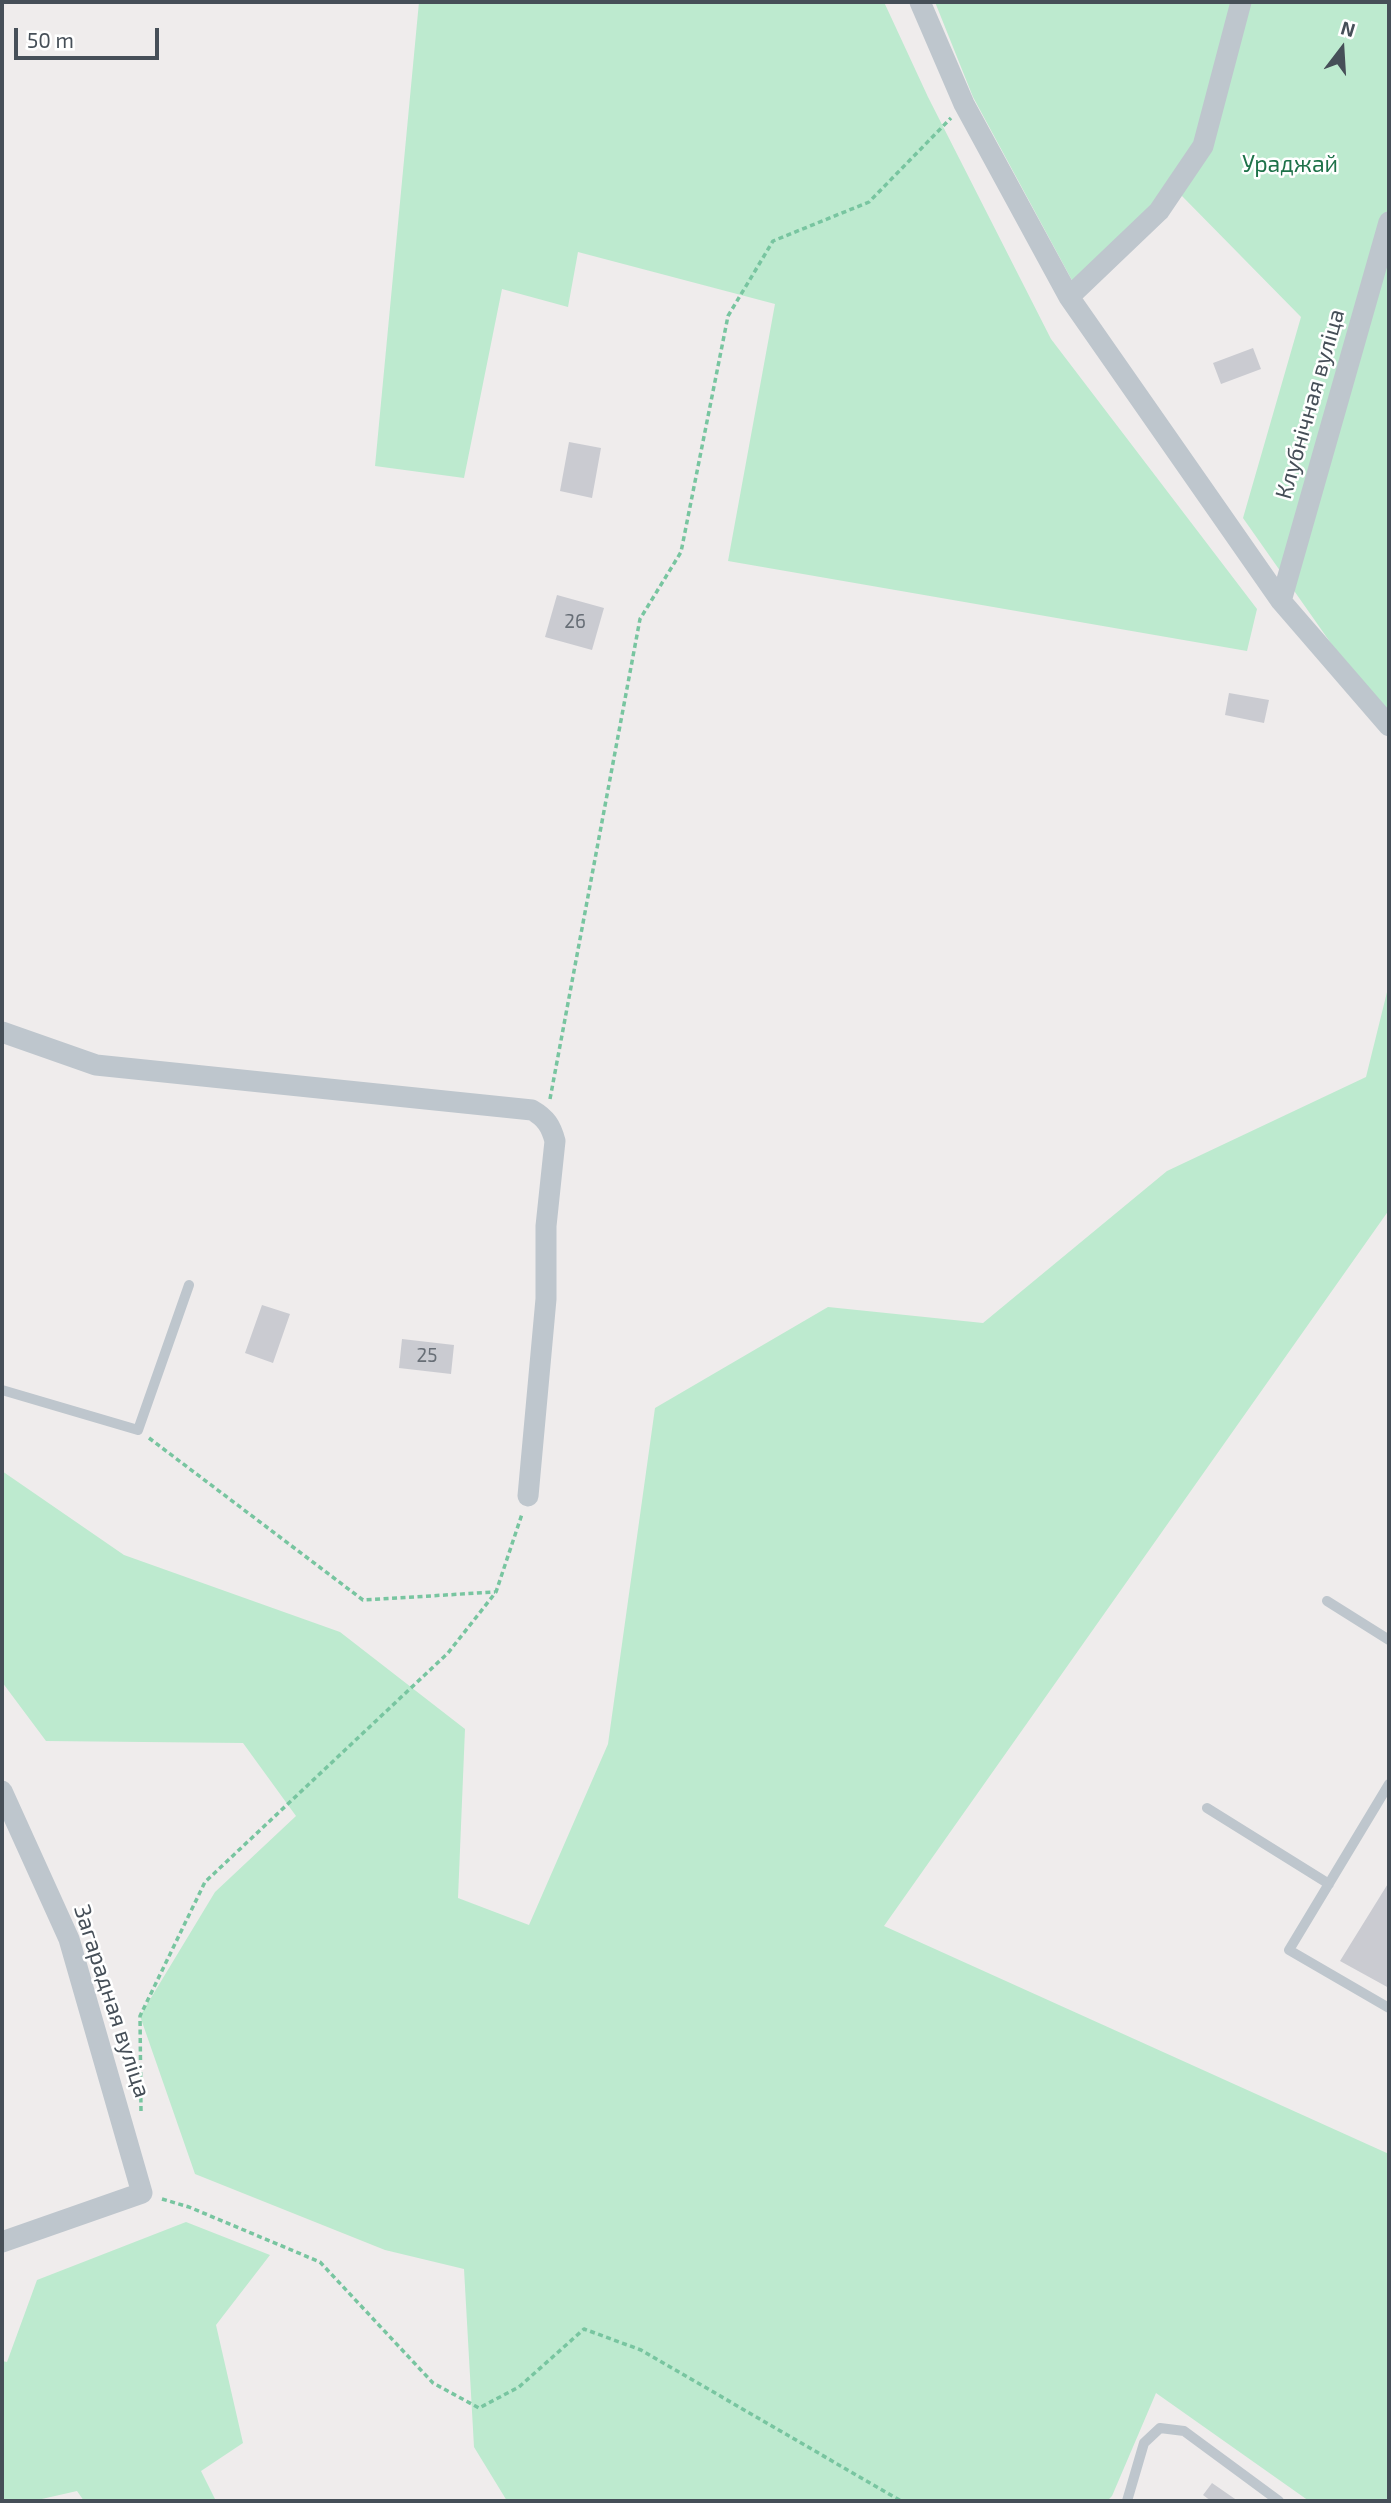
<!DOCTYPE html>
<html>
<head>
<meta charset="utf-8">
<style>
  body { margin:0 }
  #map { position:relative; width:1391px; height:2503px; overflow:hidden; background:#efecec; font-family:"Exo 2",sans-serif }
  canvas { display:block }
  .frame { position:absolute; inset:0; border:4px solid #464f58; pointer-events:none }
  .north { position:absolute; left:1307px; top:14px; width:70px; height:70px; -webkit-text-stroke:5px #fff; paint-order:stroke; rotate:17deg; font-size:19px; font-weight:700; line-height:28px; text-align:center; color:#464f58 }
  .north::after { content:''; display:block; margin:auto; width:24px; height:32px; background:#464f58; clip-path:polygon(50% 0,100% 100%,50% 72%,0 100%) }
  .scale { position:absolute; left:14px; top:28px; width:145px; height:32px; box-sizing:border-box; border:4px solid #464f58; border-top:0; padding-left:9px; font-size:21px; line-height:24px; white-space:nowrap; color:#464f58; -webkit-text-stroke:5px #fff; paint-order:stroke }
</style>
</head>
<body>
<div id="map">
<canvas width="1391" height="2503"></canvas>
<div class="frame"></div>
<div class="north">N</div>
<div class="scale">50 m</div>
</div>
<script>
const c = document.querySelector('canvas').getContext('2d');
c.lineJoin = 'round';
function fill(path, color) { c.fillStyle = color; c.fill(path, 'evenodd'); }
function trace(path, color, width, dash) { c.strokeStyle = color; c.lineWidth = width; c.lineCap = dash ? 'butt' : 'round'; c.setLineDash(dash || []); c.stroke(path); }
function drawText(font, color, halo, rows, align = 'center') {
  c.font = font + ' "Exo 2",sans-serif'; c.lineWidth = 5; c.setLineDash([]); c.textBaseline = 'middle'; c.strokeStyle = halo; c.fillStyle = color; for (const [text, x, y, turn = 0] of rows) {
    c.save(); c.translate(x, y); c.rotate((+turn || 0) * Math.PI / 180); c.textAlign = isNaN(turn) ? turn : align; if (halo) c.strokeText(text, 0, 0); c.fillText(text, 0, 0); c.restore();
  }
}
fill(new Path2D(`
  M 419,2 L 884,2 L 928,97 L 1051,339 L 1257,609 L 1247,651 L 728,561 L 775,304 L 578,252 L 568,307 L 502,289 L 464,478 L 375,466 Z
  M 935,2 L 1389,2 L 1389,726 L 1243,518 L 1301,317 L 1181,195 L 1081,297 L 973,97 Z
  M 1389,984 L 1389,1210 L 884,1926 L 1389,2154 L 1389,2501 L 1309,2501 L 1156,2393 L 1112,2496 L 1107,2501 L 507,2501 L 474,2447 L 464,2269 L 385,2250 L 195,2174 L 140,2016 L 215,1892 L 296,1816 L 243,1743 L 46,1741 L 2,1682 L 2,1471 L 124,1555 L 340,1632 L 465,1729 L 458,1898 L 529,1925 L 608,1744 L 655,1408 L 828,1307 L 983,1323 L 1167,1171 L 1366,1077 Z
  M 186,2222 L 270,2255 L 216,2325 L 243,2443 L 201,2471 L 216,2501 L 84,2501 L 77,2491 L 33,2501 L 2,2501 L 2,2361 L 7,2362 L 37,2280 Z`), '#bdeacf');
fill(new Path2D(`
  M 1253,348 L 1261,369 L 1221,384 L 1213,363 Z
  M 569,442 L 601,448 L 592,498 L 560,491 Z
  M 557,595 L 604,608 L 592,650 L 545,637 Z
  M 1229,693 L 1269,700 L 1264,723 L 1225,715 Z
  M 262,1305 L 290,1314 L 273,1363 L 245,1353 Z
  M 402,1339 L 454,1345 L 451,1374 L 399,1368 Z
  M 1389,1882 L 1389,1988 L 1340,1961 Z
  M 1212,2483 L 1238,2501 L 1211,2501 L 1203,2495 Z`), '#cacbd1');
trace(new Path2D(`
  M 550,1099 L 640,619 L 681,552 L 728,316 L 773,241 L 869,202 L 951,118
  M 149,1438 L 363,1600 L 495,1592
  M 141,2111 L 140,2016 L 205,1882 L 448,1653 L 496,1592 L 522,1514
  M 162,2199 L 189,2207 L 320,2262 L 433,2383 L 479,2408 L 519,2387 L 584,2329 L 641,2350 L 901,2501`), '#78c5a0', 3.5, [5, 3.5]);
trace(new Path2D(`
  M 2,1390 L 138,1430 L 189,1285
  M 1327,1601 L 1389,1640
  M 1389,1784 L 1289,1950 L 1389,2008
  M 1207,1808 L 1329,1884
  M 1127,2501 L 1144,2443 L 1160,2428 L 1184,2431 L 1279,2501`), '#bec6cd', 10);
trace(new Path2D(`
  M 920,2 L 964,104 L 1069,297 L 1281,601 L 1389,726
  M 1069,297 L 1159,211 L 1203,146 L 1241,2
  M 1281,601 L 1389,222
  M 2,1032 L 96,1065 L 532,1110 C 546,1118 551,1126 555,1141 L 546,1226 L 546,1299 L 528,1496
  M 2,1791 L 69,1939 L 142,2193 L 2,2242`), '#bec6cd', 21);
drawText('19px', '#676e76', null, [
  ["26",575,622],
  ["25",427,1356]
]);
drawText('23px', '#1e7249', '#fff', [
  ["Ураджай",1290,164]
]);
drawText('23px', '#464f58', '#fff', [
  ["Клубнічная вуліца",1310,404,-74],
  ["Загарадная вуліца",112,2001,72]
]);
</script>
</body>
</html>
